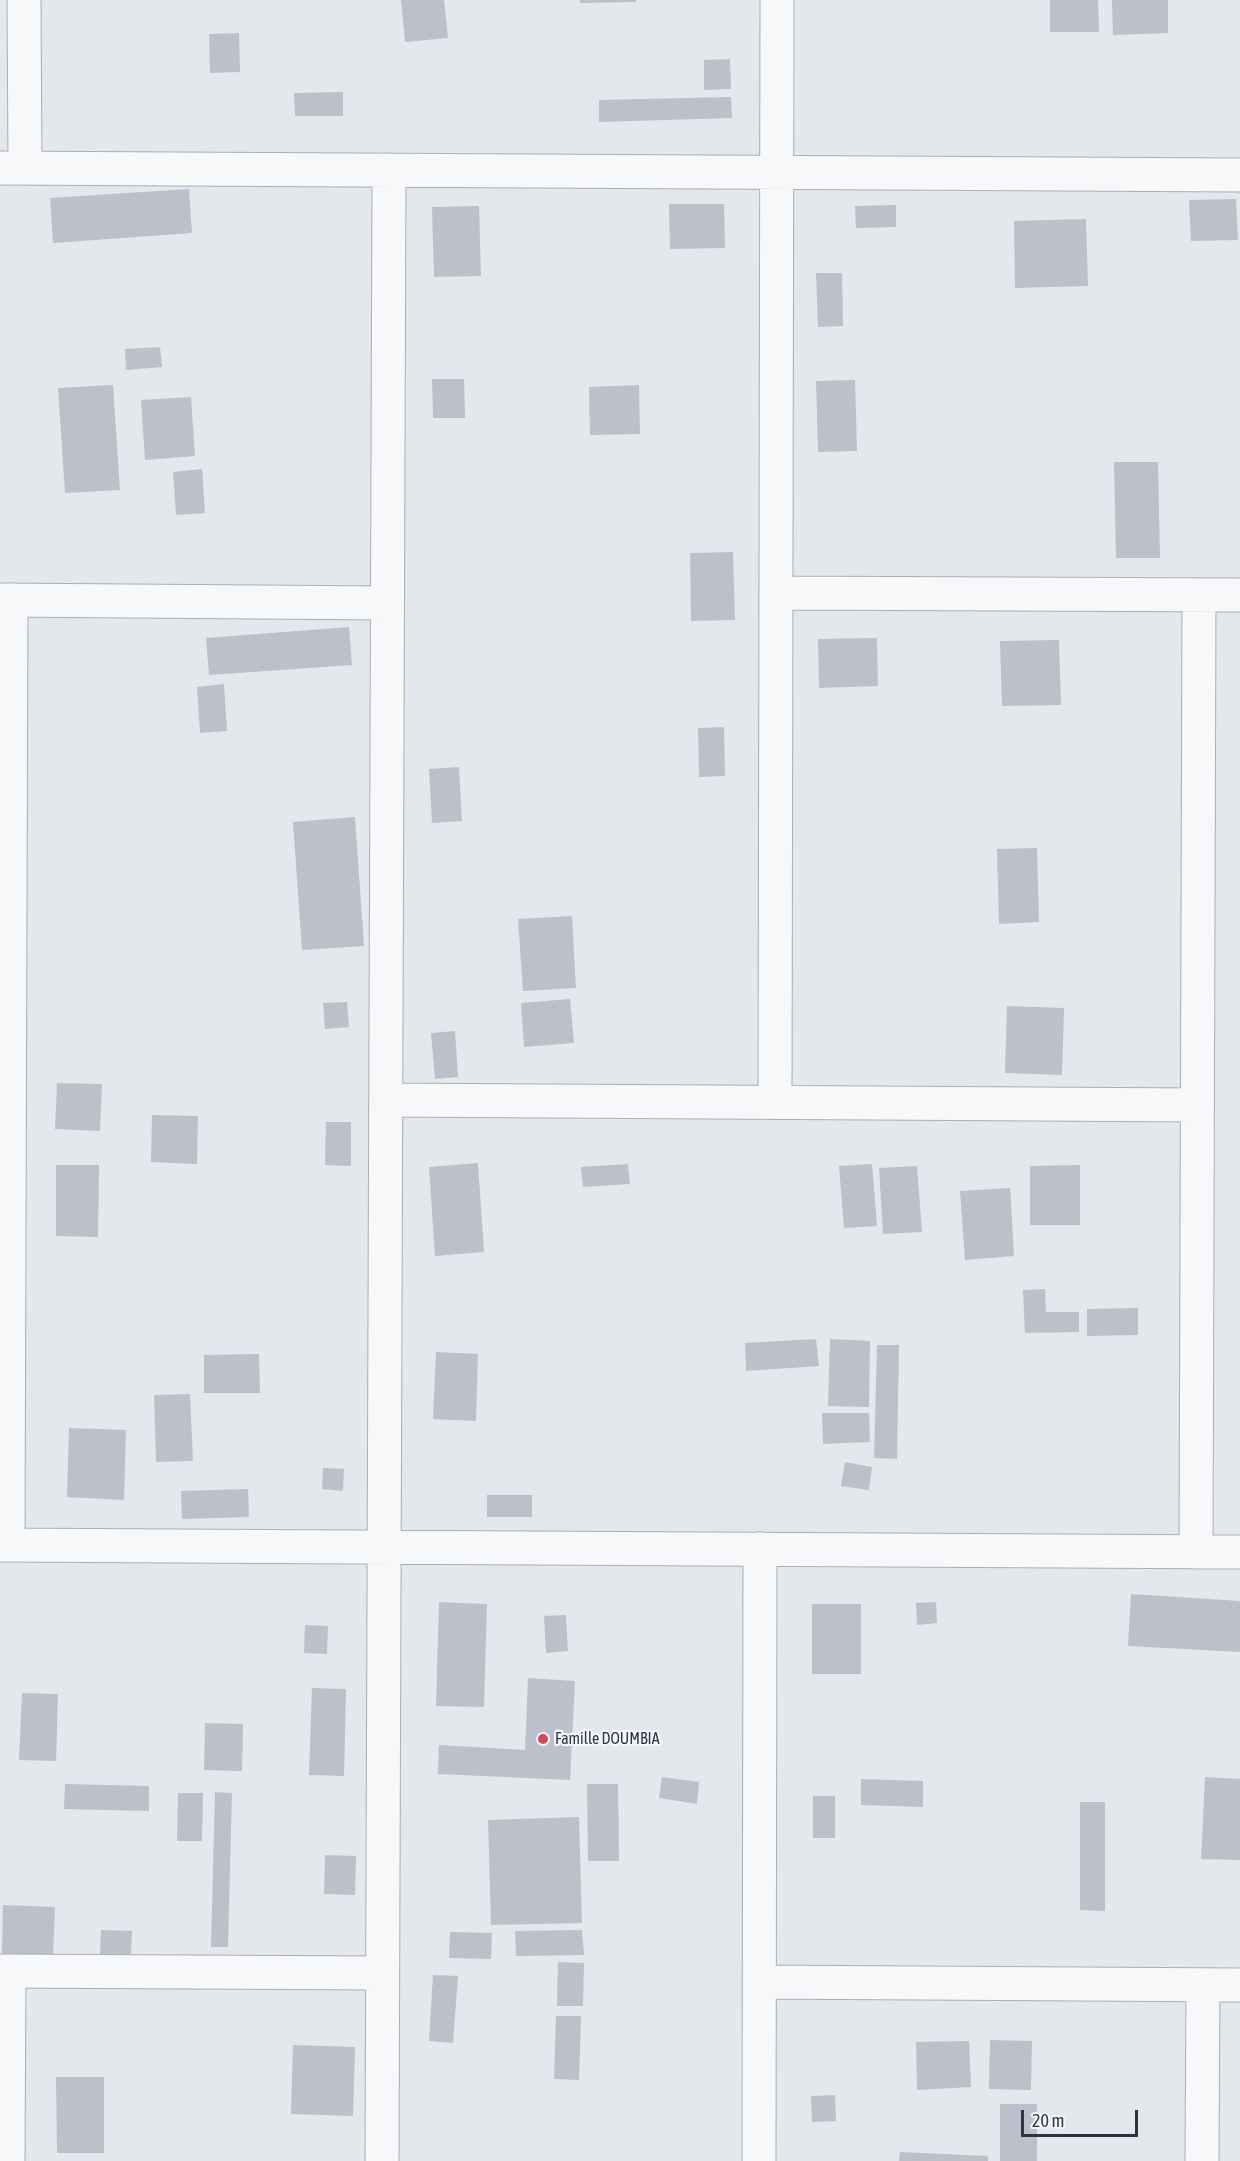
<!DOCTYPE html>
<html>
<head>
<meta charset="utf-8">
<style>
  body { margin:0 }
  #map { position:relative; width:1240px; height:2161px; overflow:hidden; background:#e4e7ec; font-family:"Asap Condensed",sans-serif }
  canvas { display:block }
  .scale { position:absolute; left:1021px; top:2110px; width:117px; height:27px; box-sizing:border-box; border:3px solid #2b3445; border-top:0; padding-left:8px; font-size:18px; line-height:21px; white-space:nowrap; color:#2b3445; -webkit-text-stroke:4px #f4f6f9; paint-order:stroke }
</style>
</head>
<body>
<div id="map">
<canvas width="1240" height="2161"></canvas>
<div class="scale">20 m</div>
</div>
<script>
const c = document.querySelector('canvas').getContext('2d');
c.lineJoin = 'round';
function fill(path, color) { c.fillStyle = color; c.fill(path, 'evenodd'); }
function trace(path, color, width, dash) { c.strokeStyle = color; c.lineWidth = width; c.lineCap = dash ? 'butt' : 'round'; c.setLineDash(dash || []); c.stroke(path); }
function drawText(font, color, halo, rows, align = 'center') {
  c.font = font + ' "Asap Condensed",sans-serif'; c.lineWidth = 4.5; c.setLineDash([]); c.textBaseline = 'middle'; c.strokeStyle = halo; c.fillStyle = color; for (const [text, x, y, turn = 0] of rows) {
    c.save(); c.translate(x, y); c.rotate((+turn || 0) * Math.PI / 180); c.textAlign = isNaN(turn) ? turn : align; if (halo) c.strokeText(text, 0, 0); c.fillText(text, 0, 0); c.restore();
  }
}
fill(new Path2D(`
  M 401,0 L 444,0 L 448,38 L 405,42 Z
  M 580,0 L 636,0 L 636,2 L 580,3 Z
  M 1050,0 L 1098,0 L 1099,32 L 1050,32 Z
  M 1112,0 L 1168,0 L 1168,33 L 1113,35 Z
  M 239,33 L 240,72 L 210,73 L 209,34 Z
  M 730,59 L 731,89 L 704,90 L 704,60 Z
  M 343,92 L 343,116 L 295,116 L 294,93 Z
  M 731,97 L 732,118 L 599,122 L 599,100 Z
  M 189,189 L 192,233 L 53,243 L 50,198 Z
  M 1236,199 L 1238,240 L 1191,241 L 1189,200 Z
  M 669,204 L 724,204 L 725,248 L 670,249 Z
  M 896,205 L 896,227 L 856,228 L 855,206 Z
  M 479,206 L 481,276 L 434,277 L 432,207 Z
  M 1086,219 L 1088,286 L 1015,288 L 1014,221 Z
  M 816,273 L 842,273 L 843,326 L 818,327 Z
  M 160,347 L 162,367 L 126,370 L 125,349 Z
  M 432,379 L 464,379 L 465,418 L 433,418 Z
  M 855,380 L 857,451 L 818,452 L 816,381 Z
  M 113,385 L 120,490 L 65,493 L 58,388 Z
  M 639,385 L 640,434 L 590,435 L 589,387 Z
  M 191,397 L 195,456 L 145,460 L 141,400 Z
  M 1114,462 L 1158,462 L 1160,558 L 1116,558 Z
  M 202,469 L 205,513 L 176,515 L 173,472 Z
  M 733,552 L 735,620 L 691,621 L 690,553 Z
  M 349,627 L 352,665 L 209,675 L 206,638 Z
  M 877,638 L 878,686 L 819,688 L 818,639 Z
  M 1059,640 L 1061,705 L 1002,706 L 1000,641 Z
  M 224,684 L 227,731 L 200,733 L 197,687 Z
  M 724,727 L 725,776 L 699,777 L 698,728 Z
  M 459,767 L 462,821 L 432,823 L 429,769 Z
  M 355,817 L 364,946 L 302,950 L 293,822 Z
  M 1037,848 L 1039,922 L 999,924 L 997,849 Z
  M 572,916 L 576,988 L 523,991 L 518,919 Z
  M 570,999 L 574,1043 L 524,1047 L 521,1003 Z
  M 347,1002 L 349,1027 L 325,1029 L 323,1003 Z
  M 1007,1006 L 1064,1008 L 1062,1075 L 1005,1073 Z
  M 455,1031 L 458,1077 L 435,1079 L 431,1033 Z
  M 57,1083 L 102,1084 L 100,1131 L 55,1129 Z
  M 152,1115 L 198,1116 L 197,1164 L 151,1162 Z
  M 326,1122 L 351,1122 L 351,1166 L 325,1165 Z
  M 478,1163 L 484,1252 L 435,1256 L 429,1167 Z
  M 628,1164 L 630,1184 L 583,1187 L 581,1167 Z
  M 872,1164 L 877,1226 L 844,1228 L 839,1166 Z
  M 56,1165 L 99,1165 L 98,1237 L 56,1236 Z
  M 1080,1165 L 1080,1225 L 1030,1225 L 1030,1166 Z
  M 917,1166 L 922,1232 L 883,1234 L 879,1168 Z
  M 1010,1188 L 1014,1256 L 965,1260 L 960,1191 Z
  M 1045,1289 L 1046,1312 L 1079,1312 L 1079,1332 L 1025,1333 L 1023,1290 Z
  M 1138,1308 L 1138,1335 L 1087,1336 L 1087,1309 Z
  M 816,1339 L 819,1366 L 746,1371 L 745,1343 Z
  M 830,1339 L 870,1341 L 869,1407 L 828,1406 Z
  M 877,1345 L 899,1345 L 897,1459 L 874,1458 Z
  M 436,1352 L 478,1354 L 476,1421 L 433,1419 Z
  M 259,1354 L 260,1393 L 204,1393 L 204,1355 Z
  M 190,1394 L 193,1461 L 156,1462 L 154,1395 Z
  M 822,1413 L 869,1413 L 870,1442 L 823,1444 Z
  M 69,1428 L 126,1430 L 124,1500 L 67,1497 Z
  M 845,1462 L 872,1467 L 869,1490 L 841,1486 Z
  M 323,1468 L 344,1469 L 343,1491 L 322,1489 Z
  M 248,1489 L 249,1517 L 182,1519 L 181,1491 Z
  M 487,1495 L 532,1495 L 532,1517 L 487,1517 Z
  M 1131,1594 L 1240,1601 L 1240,1652 L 1128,1646 Z
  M 439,1602 L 487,1604 L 484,1707 L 436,1706 Z
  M 936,1602 L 937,1623 L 917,1625 L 916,1603 Z
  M 812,1604 L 861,1604 L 861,1674 L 812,1674 Z
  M 566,1615 L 568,1651 L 546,1653 L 544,1616 Z
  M 305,1625 L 328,1626 L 327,1654 L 304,1653 Z
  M 528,1678 L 575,1681 L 570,1780 L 438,1774 L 439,1745 L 525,1750 Z
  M 312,1688 L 346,1689 L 344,1776 L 309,1775 Z
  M 22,1693 L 58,1694 L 56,1761 L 19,1760 Z
  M 205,1723 L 243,1724 L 242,1771 L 204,1770 Z
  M 662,1777 L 699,1782 L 697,1804 L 659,1798 Z
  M 1205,1777 L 1240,1779 L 1240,1860 L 1201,1859 Z
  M 861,1779 L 923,1781 L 923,1807 L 861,1805 Z
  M 65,1784 L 149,1786 L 149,1811 L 64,1809 Z
  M 587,1784 L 618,1784 L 619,1861 L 588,1861 Z
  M 215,1792 L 232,1793 L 228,1947 L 211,1947 Z
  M 178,1793 L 203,1793 L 202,1841 L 177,1841 Z
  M 813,1796 L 835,1796 L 835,1838 L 813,1838 Z
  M 1080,1802 L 1105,1802 L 1105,1911 L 1080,1910 Z
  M 579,1817 L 582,1923 L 491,1925 L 488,1820 Z
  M 325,1855 L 356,1856 L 355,1895 L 324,1894 Z
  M 3,1905 L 55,1907 L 53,1955 L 2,1954 Z
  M 101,1930 L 132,1931 L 131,1955 L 100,1954 Z
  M 582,1930 L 584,1955 L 516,1956 L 515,1931 Z
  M 450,1932 L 492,1933 L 491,1959 L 449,1958 Z
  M 558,1962 L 584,1963 L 583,2006 L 557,2006 Z
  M 433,1975 L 458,1976 L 453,2043 L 429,2041 Z
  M 556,2016 L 581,2016 L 579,2080 L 554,2079 Z
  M 990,2040 L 1032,2041 L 1031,2090 L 989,2089 Z
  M 969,2041 L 971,2087 L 917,2090 L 916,2042 Z
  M 293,2045 L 355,2047 L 353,2116 L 291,2114 Z
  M 56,2077 L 104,2077 L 104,2153 L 57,2153 Z
  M 835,2095 L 836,2121 L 812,2122 L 811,2096 Z
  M 1000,2104 L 1037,2104 L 1037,2161 L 1000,2161 Z
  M 900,2152 L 988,2156 L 988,2161 L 899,2161 Z`), '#bbc0ca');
const minor = new Path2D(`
  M 24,0 L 25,168
  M 0,168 L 1240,175
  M 776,593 L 1240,595
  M 0,600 L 387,603
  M 386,1100 L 1197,1105
  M 775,1102 L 777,0
  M 0,1545 L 1240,1552
  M 8,1545 L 11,600
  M 1196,1552 L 1199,595
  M 0,1971 L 382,1973
  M 760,1982 L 1240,1985
  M 8,2161 L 9,1971
  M 382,2161 L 389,170
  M 759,2161 L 760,1549
  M 1202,2161 L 1203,1985`);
trace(minor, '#a9aeb7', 35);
trace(minor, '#f7f8fa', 33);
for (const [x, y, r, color] of [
  [543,1739,6,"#d1495b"]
]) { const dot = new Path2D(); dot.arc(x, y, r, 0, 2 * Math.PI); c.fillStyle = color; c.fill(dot); trace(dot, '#f4f6f9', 2); }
drawText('16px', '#2b3445', '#f4f6f9', [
  ["Famille DOUMBIA",555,1739]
], 'left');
</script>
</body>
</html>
